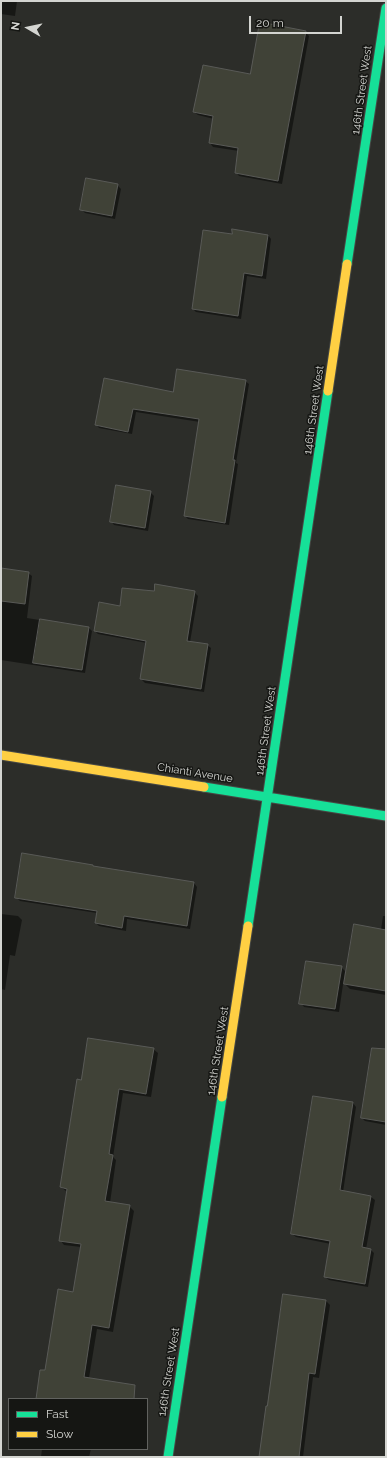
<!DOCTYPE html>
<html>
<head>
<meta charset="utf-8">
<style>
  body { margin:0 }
  #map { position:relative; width:387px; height:1458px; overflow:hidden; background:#2c2d29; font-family:Raleway,sans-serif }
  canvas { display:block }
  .frame { position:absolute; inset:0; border:2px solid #d4d5d1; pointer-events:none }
  .legend { position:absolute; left:8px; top:1398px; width:140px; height:52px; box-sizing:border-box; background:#151613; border:1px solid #61625f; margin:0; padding:5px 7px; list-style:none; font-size:12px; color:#d4d5d1 }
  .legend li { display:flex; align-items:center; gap:8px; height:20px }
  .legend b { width:20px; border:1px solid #61625f }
  .north { position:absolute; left:8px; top:8px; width:40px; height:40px; -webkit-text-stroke:3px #151613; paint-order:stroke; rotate:279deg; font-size:11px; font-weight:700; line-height:16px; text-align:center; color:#d4d5d1 }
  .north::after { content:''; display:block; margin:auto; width:14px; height:18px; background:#d4d5d1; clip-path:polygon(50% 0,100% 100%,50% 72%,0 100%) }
  .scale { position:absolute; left:249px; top:16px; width:93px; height:18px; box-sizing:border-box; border:2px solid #d4d5d1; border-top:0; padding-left:5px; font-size:12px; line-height:14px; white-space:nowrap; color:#d4d5d1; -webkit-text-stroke:3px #151613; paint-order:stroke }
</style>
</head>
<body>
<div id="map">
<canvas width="387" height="1458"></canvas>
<div class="frame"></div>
<ul class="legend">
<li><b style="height:5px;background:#16e098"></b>Fast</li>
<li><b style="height:5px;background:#ffcf43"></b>Slow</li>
</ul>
<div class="north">N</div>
<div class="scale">20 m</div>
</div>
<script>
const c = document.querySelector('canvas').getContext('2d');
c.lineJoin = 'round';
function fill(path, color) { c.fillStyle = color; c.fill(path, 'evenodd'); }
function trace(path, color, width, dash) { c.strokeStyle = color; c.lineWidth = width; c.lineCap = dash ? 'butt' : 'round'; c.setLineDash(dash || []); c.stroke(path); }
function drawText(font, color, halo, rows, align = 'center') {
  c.font = font + ' Raleway,sans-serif'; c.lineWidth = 3; c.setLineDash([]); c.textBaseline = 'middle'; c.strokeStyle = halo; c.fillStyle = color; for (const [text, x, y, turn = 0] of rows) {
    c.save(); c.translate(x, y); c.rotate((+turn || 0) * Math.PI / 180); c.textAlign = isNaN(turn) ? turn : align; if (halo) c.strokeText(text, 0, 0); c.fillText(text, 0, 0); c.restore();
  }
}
fill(new Path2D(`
  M 1,1 L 17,1 L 15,16 L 1,14 Z
  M 305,32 L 309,36 L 282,184 L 239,176 L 236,172 L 239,151 L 213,147 L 210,143 L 214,119 L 198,115 L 194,112 L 251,75 Z
  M 117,185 L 121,189 L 115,219 L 85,213 L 81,209 Z
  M 232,235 L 268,235 L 271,239 L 266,279 L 247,276 L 241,319 L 196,312 L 193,309 Z
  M 104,379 L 174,393 L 245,381 L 249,384 L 236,463 L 238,464 L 229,525 L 188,519 L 185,516 L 200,422 L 136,412 L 132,434 L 99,428 L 96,424 Z
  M 150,492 L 154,496 L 148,531 L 114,525 L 111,521 Z
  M 1,569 L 28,573 L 32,576 L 27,618 L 89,628 L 92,631 L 85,673 L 1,660 Z
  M 155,592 L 194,592 L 198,596 L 190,642 L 207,645 L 211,648 L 204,692 L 145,683 L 141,679 L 147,643 L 98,634 L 95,631 L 121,608 Z
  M 93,866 L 95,868 L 194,883 L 197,887 L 190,929 L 127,919 L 126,931 L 99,926 L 96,923 L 97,913 L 20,901 L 16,897 Z
  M 1,914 L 18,916 L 22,920 L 15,956 L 10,955 L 5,990 L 1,989 Z
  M 383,916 L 386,916 L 386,995 L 350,989 L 345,984 L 381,930 Z
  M 341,967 L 345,971 L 339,1012 L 304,1007 L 301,1003 Z
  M 153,1049 L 158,1053 L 151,1097 L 123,1093 L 113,1157 L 116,1160 L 110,1203 L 129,1206 L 134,1211 L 113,1332 L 97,1329 L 89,1378 L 100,1399 L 37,1399 L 74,1293 L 81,1247 L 64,1245 L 60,1240 L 67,1192 L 61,1187 L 82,1081 Z
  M 386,1085 L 386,1125 L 365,1121 L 362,1118 Z
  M 353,1103 L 356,1107 L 343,1192 L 371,1197 L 375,1200 L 366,1249 L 371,1250 L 374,1253 L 368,1287 L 329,1280 L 325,1277 L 331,1244 L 296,1237 L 292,1234 Z
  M 326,1301 L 330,1305 L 319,1378 L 313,1377 L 303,1457 L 260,1457 Z
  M 42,1449 L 91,1449 L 89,1457 L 41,1457 Z`), '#0007');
const building = new Path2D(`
  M 260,22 L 306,31 L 278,181 L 235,173 L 238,148 L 209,143 L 213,116 L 193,112 L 203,65 L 250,74 Z
  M 86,178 L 118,184 L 112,216 L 80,210 Z
  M 232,229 L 268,235 L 262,276 L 244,273 L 238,316 L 192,309 L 203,230 L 232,234 Z
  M 177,369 L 246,380 L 233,460 L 235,460 L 225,523 L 184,516 L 199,419 L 133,409 L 128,432 L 95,425 L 104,378 L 173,392 Z
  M 116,485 L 151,491 L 145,528 L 110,522 Z
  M 1,568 L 29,572 L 25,604 L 1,601 Z
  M 155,584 L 195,591 L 187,641 L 208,644 L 201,689 L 140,679 L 146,641 L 94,631 L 99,602 L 120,606 L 122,588 L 154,591 Z
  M 40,619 L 89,627 L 82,670 L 33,663 Z
  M 22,853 L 93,865 L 93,866 L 194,882 L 187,926 L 124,916 L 122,928 L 95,923 L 97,911 L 15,898 Z
  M 354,924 L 386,930 L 386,991 L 344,984 Z
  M 306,961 L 342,966 L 335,1009 L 299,1004 Z
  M 88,1038 L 154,1048 L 146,1094 L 119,1089 L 109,1154 L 113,1155 L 105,1201 L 130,1205 L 109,1328 L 92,1325 L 84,1377 L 135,1385 L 134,1399 L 36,1399 L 40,1370 L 45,1370 L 58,1289 L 73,1292 L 81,1244 L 59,1241 L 67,1189 L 60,1187 L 77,1079 L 81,1080 Z
  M 372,1048 L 386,1049 L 386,1122 L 361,1118 Z
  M 313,1096 L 353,1102 L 340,1190 L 371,1196 L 362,1247 L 371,1249 L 365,1284 L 324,1277 L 330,1241 L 291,1234 Z
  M 283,1294 L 326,1300 L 315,1374 L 309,1373 L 299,1457 L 259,1457 L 266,1406 L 267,1406 Z`);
fill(building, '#404237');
trace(building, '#595a57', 1);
const fast = new Path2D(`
  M 347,264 L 386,8
  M 204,787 L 386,816
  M 248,926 L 328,391
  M 168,1457 L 222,1097`);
const slow = new Path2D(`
  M 328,391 L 347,264
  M 1,755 L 204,787
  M 222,1097 L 248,926`);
trace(fast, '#474845', 11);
trace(slow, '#474845', 11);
trace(fast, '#16e098', 9);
trace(slow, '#ffcf43', 9);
drawText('11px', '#d4d5d1', '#151613', [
  ["146th Street West",362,90,-82],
  ["146th Street West",314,410,-82],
  ["146th Street West",266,731,-82],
  ["Chianti Avenue",195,773,9],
  ["146th Street West",218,1051,-81],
  ["146th Street West",169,1372,-81]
]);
</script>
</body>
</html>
